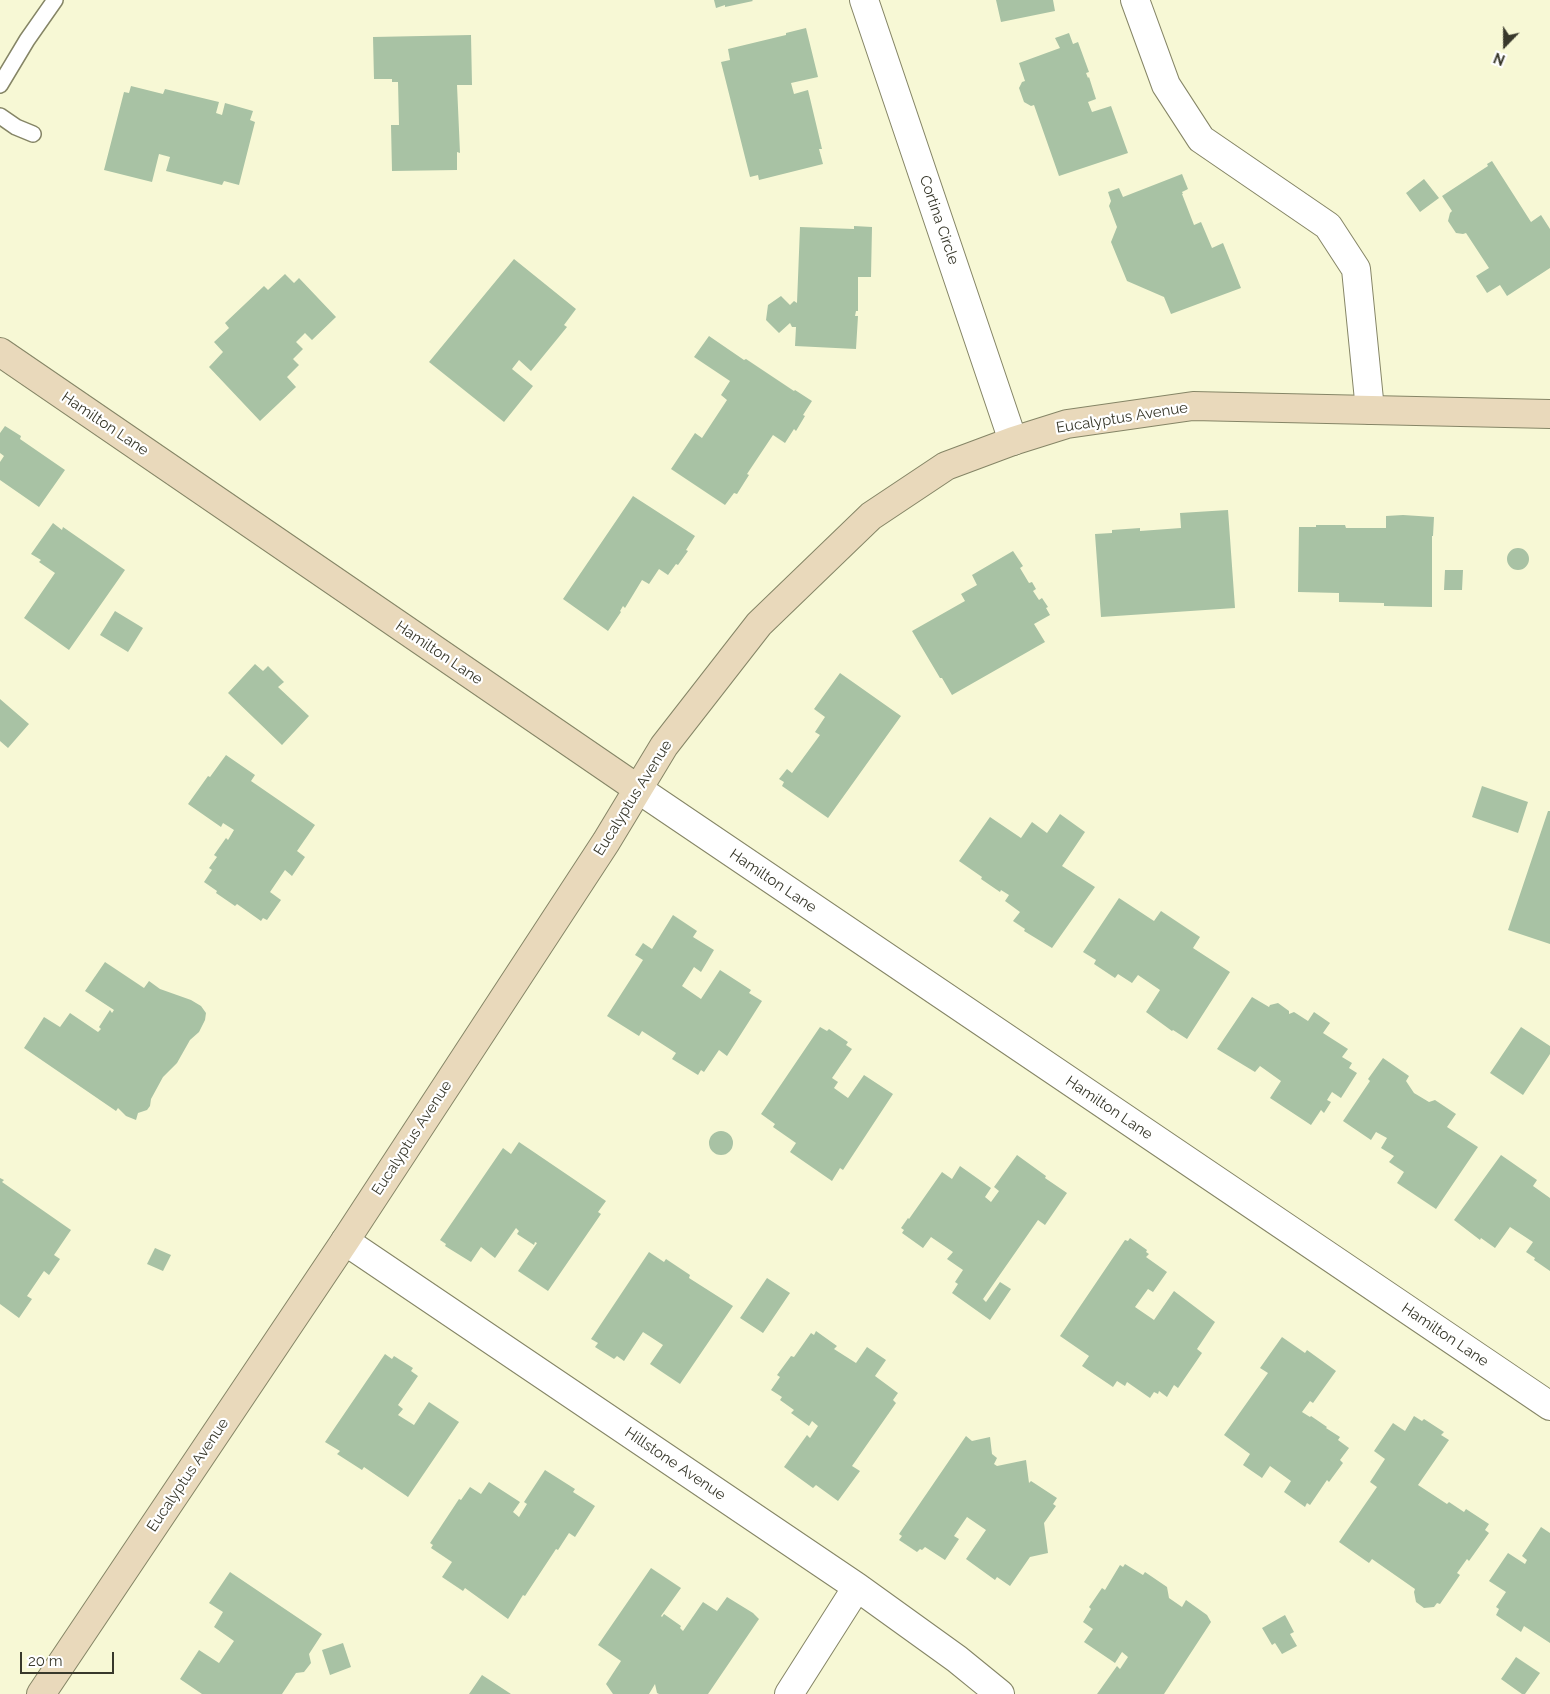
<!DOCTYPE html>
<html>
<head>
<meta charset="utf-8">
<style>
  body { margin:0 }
  #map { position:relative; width:1550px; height:1694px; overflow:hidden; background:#f7f8d5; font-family:Raleway,sans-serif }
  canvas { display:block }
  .north { position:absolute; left:1480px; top:20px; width:50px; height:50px; -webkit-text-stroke:4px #fff; paint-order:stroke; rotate:202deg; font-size:14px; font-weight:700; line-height:20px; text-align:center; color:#38382b }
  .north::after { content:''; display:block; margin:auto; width:18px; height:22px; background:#38382b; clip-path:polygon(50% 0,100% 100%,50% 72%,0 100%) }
  .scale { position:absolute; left:20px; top:1652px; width:94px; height:22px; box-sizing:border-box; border:2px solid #38382b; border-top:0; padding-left:6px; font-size:15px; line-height:18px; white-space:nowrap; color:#38382b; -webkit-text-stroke:4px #fff; paint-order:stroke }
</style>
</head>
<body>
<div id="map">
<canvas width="1550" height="1694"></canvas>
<div class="north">N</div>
<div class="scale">20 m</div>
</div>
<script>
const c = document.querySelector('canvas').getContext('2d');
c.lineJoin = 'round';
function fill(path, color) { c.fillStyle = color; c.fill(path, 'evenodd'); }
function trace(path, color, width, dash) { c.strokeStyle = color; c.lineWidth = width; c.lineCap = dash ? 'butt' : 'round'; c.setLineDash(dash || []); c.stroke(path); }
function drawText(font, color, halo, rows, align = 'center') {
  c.font = font + ' Raleway,sans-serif'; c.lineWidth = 4.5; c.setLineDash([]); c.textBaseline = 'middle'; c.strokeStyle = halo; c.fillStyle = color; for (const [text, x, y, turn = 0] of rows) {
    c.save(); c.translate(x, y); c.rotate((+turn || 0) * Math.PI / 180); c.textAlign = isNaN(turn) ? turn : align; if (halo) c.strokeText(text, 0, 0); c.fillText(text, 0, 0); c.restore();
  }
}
fill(new Path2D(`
  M 714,0 L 752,0 L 753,1 L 725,7 L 725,5 L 716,8 Z
  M 996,0 L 1053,0 L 1055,11 L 1001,22 Z
  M 806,28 L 818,77 L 791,83 L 794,94 L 808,90 L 822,149 L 819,149 L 823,164 L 759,180 L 758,175 L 750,177 L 721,62 L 730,60 L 728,49 L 786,35 L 786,33 Z
  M 1069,33 L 1073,44 L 1078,42 L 1089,72 L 1086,73 L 1088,78 L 1089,77 L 1096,99 L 1088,102 L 1092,112 L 1111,106 L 1128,153 L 1059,176 L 1034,105 L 1031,106 L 1024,102 L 1019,88 L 1022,82 L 1025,81 L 1019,63 L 1060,48 L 1055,38 Z
  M 471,35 L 472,85 L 457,85 L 460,153 L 457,152 L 457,170 L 392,171 L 391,125 L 399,125 L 398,82 L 392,82 L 392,79 L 374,79 L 373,37 Z
  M 131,86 L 163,94 L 165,89 L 219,102 L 216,113 L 222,115 L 225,103 L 253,111 L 250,120 L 255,122 L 239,185 L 224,181 L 222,185 L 166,171 L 170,157 L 159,154 L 152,182 L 104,170 L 124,92 L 129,93 Z
  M 1492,161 L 1531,222 L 1541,215 L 1550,229 L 1550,268 L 1507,296 L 1500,285 L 1487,293 L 1476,276 L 1489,268 L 1466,233 L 1463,234 L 1456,233 L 1448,221 L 1450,213 L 1452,211 L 1442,196 L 1488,166 L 1487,164 Z
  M 1182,174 L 1188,189 L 1182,192 L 1183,194 L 1182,194 L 1194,225 L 1201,222 L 1212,248 L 1223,243 L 1241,288 L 1171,314 L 1164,297 L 1127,281 L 1111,242 L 1117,227 L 1109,206 L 1111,201 L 1108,192 L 1119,188 L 1123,197 Z
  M 1424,179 L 1439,198 L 1420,212 L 1406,193 Z
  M 854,226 L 872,227 L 871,277 L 858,277 L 858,311 L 856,311 L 855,316 L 858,316 L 856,349 L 795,346 L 796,327 L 792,327 L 790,323 L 779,333 L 766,320 L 768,305 L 781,296 L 790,305 L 794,301 L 797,303 L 800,227 L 854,229 Z
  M 514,259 L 576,309 L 564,325 L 567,327 L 531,371 L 519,360 L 512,369 L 533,386 L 504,422 L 429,362 Z
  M 285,274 L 294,283 L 299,278 L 336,317 L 312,340 L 305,333 L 296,342 L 303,349 L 293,359 L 299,365 L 287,377 L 296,387 L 260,421 L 209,367 L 223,352 L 214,342 L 229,328 L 225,323 L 264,286 L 268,290 Z
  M 709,336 L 744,360 L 746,359 L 794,391 L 795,390 L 812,401 L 803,415 L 805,416 L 796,431 L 794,429 L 785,443 L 773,435 L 747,474 L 749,475 L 737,494 L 734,493 L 725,505 L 671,469 L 695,433 L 702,438 L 727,400 L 721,395 L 730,381 L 694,357 Z
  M 5,426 L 21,436 L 20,439 L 65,470 L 39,507 L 0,480 L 0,462 L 4,456 L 0,453 L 0,433 Z
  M 633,496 L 695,536 L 686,550 L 688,551 L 678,565 L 676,564 L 668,575 L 659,569 L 649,584 L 642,580 L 625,608 L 623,606 L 620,611 L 621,612 L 608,631 L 563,599 Z
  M 1228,510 L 1235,608 L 1101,617 L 1095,534 L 1112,533 L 1112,530 L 1140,528 L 1140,531 L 1181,528 L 1180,513 Z
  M 1403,515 L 1434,517 L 1433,536 L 1432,536 L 1432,607 L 1384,606 L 1384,603 L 1339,602 L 1339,593 L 1298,592 L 1299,527 L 1316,527 L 1316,525 L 1345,525 L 1346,528 L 1386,528 L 1386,516 Z
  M 53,523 L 62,530 L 63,527 L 125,570 L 69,650 L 24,618 L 55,573 L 39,562 L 41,560 L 31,554 Z
  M1507 559a11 11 0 1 1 22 0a11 11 0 1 1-22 0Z
  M 1013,551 L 1023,566 L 1020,568 L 1029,583 L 1032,582 L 1036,589 L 1033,591 L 1039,600 L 1042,598 L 1048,607 L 1046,608 L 1050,615 L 1034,624 L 1045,642 L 952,695 L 942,678 L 940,678 L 912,631 L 965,601 L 961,594 L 977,585 L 972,575 Z
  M 1445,570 L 1463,570 L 1462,590 L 1444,590 Z
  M 115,611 L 143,628 L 128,652 L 100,635 Z
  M 255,664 L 263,671 L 268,666 L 284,682 L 278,687 L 309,716 L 282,745 L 228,693 Z
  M 840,673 L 901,716 L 828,818 L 782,786 L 784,782 L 779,779 L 787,769 L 792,773 L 820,735 L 815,732 L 825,717 L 814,709 Z
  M 0,699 L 29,724 L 8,748 L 0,741 Z
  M 226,755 L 255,775 L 251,781 L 315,825 L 297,851 L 305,857 L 292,876 L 285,870 L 270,892 L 281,900 L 267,920 L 263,918 L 261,921 L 237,904 L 235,906 L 216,893 L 217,891 L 204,882 L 212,870 L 209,868 L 217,857 L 214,855 L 226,838 L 228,840 L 234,830 L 223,823 L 221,827 L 188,804 L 208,776 L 210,777 Z
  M 1482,786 L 1528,802 L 1518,833 L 1472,817 Z
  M 1548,811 L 1550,811 L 1550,944 L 1508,930 Z
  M 1060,814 L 1085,832 L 1062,866 L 1095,887 L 1052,948 L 1024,931 L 1025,929 L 1013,921 L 1020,912 L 1005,901 L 1009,895 L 1001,890 L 1000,892 L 981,879 L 982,877 L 959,861 L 990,817 L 1021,838 L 1032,822 L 1047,833 Z
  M 1119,898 L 1154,921 L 1161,911 L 1200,937 L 1193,948 L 1230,972 L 1187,1039 L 1173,1030 L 1172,1031 L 1146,1012 L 1160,990 L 1138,975 L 1132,983 L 1118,974 L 1115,978 L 1094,964 L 1096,960 L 1083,952 Z
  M 673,915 L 697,931 L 693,937 L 714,950 L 701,972 L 694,967 L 682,986 L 701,999 L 720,970 L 751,990 L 749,993 L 762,1001 L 727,1056 L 719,1050 L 704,1072 L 701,1070 L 698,1075 L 672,1059 L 676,1053 L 642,1031 L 639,1036 L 607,1016 L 643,960 L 635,955 L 643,943 L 652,949 Z
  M 105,962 L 144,988 L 149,981 L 160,989 L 191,1000 L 201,1006 L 206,1013 L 205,1020 L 199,1032 L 190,1040 L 177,1063 L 163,1077 L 151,1099 L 150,1106 L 147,1110 L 138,1113 L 136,1120 L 126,1116 L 118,1108 L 116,1111 L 24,1048 L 44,1017 L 60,1027 L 70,1013 L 98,1032 L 101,1029 L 99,1027 L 110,1010 L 112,1013 L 114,1010 L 85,991 Z
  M 1252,997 L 1269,1007 L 1270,1005 L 1278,1003 L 1289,1011 L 1289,1014 L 1294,1012 L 1308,1021 L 1314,1012 L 1330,1023 L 1323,1033 L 1348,1049 L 1342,1057 L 1352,1063 L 1349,1068 L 1357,1073 L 1341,1098 L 1332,1092 L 1327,1100 L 1331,1102 L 1324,1113 L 1321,1110 L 1311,1125 L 1270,1098 L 1281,1081 L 1260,1066 L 1255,1072 L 1217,1049 Z
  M 820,1027 L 827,1031 L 829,1029 L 848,1042 L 846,1045 L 852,1049 L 832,1078 L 838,1082 L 834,1088 L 848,1098 L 864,1075 L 893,1094 L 843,1170 L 840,1168 L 832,1181 L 790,1152 L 796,1143 L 773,1127 L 775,1124 L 761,1114 Z
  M 1521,1027 L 1550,1046 L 1550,1054 L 1523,1095 L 1490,1073 Z
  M 1383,1058 L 1409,1076 L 1406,1081 L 1414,1093 L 1429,1102 L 1435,1100 L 1456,1114 L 1447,1127 L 1478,1147 L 1436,1209 L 1397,1183 L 1404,1172 L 1389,1162 L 1394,1156 L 1381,1148 L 1387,1138 L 1376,1132 L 1371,1140 L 1343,1121 L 1370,1081 L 1368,1079 Z
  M709 1143a12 12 0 1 1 24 0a12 12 0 1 1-24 0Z
  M 519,1142 L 606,1201 L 598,1212 L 601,1214 L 548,1291 L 518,1271 L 537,1243 L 535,1242 L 534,1245 L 517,1234 L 519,1231 L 516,1228 L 495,1258 L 481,1247 L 471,1262 L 445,1246 L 446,1244 L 440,1240 L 503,1148 L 511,1154 Z
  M 1017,1155 L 1046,1176 L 1045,1178 L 1067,1193 L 1045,1225 L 1038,1220 L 983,1299 L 986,1302 L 1000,1282 L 1011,1289 L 990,1320 L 952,1293 L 958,1284 L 955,1282 L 963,1270 L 947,1259 L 953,1252 L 931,1237 L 923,1248 L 902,1233 L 904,1230 L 901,1228 L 908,1218 L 909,1219 L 942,1172 L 952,1179 L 960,1166 L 991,1188 L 985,1197 L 991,1202 L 999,1191 L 994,1187 Z
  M 1501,1155 L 1537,1180 L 1533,1186 L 1550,1198 L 1550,1271 L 1534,1260 L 1535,1258 L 1526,1252 L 1533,1242 L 1510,1227 L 1495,1248 L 1481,1238 L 1480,1240 L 1454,1220 Z
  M 0,1178 L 4,1180 L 2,1182 L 71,1230 L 54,1255 L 60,1259 L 49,1275 L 44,1271 L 27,1296 L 32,1299 L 19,1318 L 0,1304 Z
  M 1130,1238 L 1147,1250 L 1146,1252 L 1149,1254 L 1146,1257 L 1167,1272 L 1153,1292 L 1148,1289 L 1135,1307 L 1154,1320 L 1174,1291 L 1215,1322 L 1197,1349 L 1202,1353 L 1178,1388 L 1174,1385 L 1167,1397 L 1159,1391 L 1158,1394 L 1154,1392 L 1150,1398 L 1127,1382 L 1125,1386 L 1117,1381 L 1113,1387 L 1082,1366 L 1089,1356 L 1060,1336 L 1125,1240 L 1128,1241 Z
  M 155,1248 L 171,1255 L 163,1271 L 147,1264 Z
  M 649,1252 L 664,1262 L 666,1259 L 690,1275 L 689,1278 L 733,1306 L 680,1384 L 650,1364 L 663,1345 L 643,1332 L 624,1361 L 617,1356 L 614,1359 L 595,1347 L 598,1343 L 591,1339 Z
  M 767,1278 L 790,1293 L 763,1333 L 740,1318 Z
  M 816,1331 L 837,1346 L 834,1349 L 856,1363 L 867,1347 L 886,1360 L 875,1376 L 898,1393 L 893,1400 L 896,1403 L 852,1466 L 860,1471 L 838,1501 L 816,1485 L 813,1488 L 784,1467 L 807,1435 L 810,1438 L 818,1426 L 812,1421 L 809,1426 L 791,1413 L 794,1410 L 780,1400 L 782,1397 L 771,1390 L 780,1377 L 777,1375 L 791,1356 L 794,1357 L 811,1333 L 814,1335 Z
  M 1282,1337 L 1305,1353 L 1307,1350 L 1336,1371 L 1313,1403 L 1310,1401 L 1302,1412 L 1310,1417 L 1311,1416 L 1327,1427 L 1326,1428 L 1340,1437 L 1338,1440 L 1349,1448 L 1340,1460 L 1343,1463 L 1329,1482 L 1327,1480 L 1310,1505 L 1307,1503 L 1305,1507 L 1284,1492 L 1291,1481 L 1270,1466 L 1262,1478 L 1243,1465 L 1250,1454 L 1224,1435 L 1268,1373 L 1260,1368 Z
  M 385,1354 L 392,1359 L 394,1356 L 413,1368 L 411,1371 L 418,1376 L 398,1405 L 403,1409 L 398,1415 L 414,1425 L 429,1402 L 459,1422 L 408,1497 L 364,1467 L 362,1470 L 337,1454 L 340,1451 L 325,1442 Z
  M 1414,1416 L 1422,1421 L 1424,1419 L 1444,1432 L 1441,1435 L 1449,1440 L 1418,1485 L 1447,1504 L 1449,1502 L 1464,1512 L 1466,1509 L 1489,1524 L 1485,1530 L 1489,1533 L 1469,1561 L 1467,1559 L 1457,1573 L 1460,1575 L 1440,1604 L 1437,1603 L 1434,1607 L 1424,1608 L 1416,1602 L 1414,1592 L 1415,1589 L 1372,1559 L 1369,1563 L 1339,1542 L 1377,1487 L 1370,1482 L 1385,1459 L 1374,1451 L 1393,1423 L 1405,1431 Z
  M 966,1436 L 972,1441 L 990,1437 L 992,1454 L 997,1458 L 994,1464 L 997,1466 L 1026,1460 L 1029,1483 L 1031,1481 L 1057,1498 L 1053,1504 L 1056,1506 L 1044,1523 L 1048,1553 L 1030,1557 L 1010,1586 L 997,1577 L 995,1580 L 966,1559 L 986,1530 L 967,1517 L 954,1536 L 959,1539 L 945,1560 L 925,1547 L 922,1550 L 920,1549 L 917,1552 L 899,1540 L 902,1536 L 899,1534 Z
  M 545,1470 L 575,1489 L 573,1492 L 595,1506 L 575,1537 L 569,1533 L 558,1550 L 556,1549 L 525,1596 L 523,1595 L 508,1619 L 465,1588 L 463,1591 L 442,1577 L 452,1562 L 431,1548 L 433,1545 L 430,1543 L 459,1499 L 461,1500 L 470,1487 L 481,1494 L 489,1482 L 520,1502 L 513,1512 L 519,1517 L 527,1504 L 524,1502 Z
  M 1541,1527 L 1550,1533 L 1550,1643 L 1524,1626 L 1521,1632 L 1496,1615 L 1499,1609 L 1496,1607 L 1506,1592 L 1489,1581 L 1508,1553 L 1525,1564 L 1527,1560 L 1522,1556 Z
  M 1125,1564 L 1143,1575 L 1145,1572 L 1167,1587 L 1169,1598 L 1182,1607 L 1186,1600 L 1207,1615 L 1211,1622 L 1164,1694 L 1097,1694 L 1117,1666 L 1120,1669 L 1128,1657 L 1122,1652 L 1115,1663 L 1084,1642 L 1093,1629 L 1083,1622 L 1091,1609 L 1089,1607 L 1102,1588 L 1105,1590 L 1120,1565 L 1123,1567 Z
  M 651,1568 L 681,1588 L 661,1616 L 662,1617 L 664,1614 L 681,1626 L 680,1628 L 683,1631 L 703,1602 L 717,1611 L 727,1597 L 753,1613 L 759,1619 L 708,1694 L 659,1694 L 657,1693 L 655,1684 L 649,1694 L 613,1694 L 606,1684 L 621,1661 L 598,1645 Z
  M 230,1572 L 322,1634 L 309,1654 L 311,1663 L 304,1672 L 296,1673 L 282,1694 L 202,1694 L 180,1679 L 199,1650 L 219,1663 L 234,1641 L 214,1627 L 223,1612 L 209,1603 Z
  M 1285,1615 L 1294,1632 L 1290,1634 L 1297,1646 L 1282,1654 L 1275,1643 L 1272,1645 L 1262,1628 Z
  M 343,1643 L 351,1667 L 330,1675 L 322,1650 Z
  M 1516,1657 L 1540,1673 L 1525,1694 L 1522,1694 L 1501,1679 Z
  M 482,1675 L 511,1694 L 469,1694 Z`), '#a8c2a4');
const lane = new Path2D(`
  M 0,85 L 27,40 L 55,0
  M 0,116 L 16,127 L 33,134`);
const street = new Path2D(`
  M 864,0 L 1013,441
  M 1135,0 L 1166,85 L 1201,139 L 1328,226 L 1356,269 L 1370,410
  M 638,789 L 1550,1406
  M 345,1241 L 857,1587 L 957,1659 L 1000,1694
  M 789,1694 L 857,1587`);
const secondary = new Path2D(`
  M 0,352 L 638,789
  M 41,1694 L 345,1241 L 606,842 L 664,746 L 759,624 L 871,516 L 946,466 L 1013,441 L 1067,424 L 1193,406 L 1550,414`);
trace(lane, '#858566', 18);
trace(street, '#858566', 30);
trace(secondary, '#858566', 30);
trace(lane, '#fff', 15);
trace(street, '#fff', 28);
trace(secondary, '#e9d9bb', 28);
drawText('15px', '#38382b', '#fff', [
  ["Cortina Circle",939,220,71],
  ["Eucalyptus Avenue",1122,418,-9],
  ["Hamilton Lane",105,424,34],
  ["Hamilton Lane",439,653,34],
  ["Eucalyptus Avenue",633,798,-58],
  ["Hamilton Lane",773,881,34],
  ["Hamilton Lane",1109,1108,34],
  ["Eucalyptus Avenue",412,1138,-57],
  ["Hamilton Lane",1445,1335,34],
  ["Hillstone Avenue",675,1464,34],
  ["Eucalyptus Avenue",188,1475,-56]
]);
</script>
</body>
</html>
